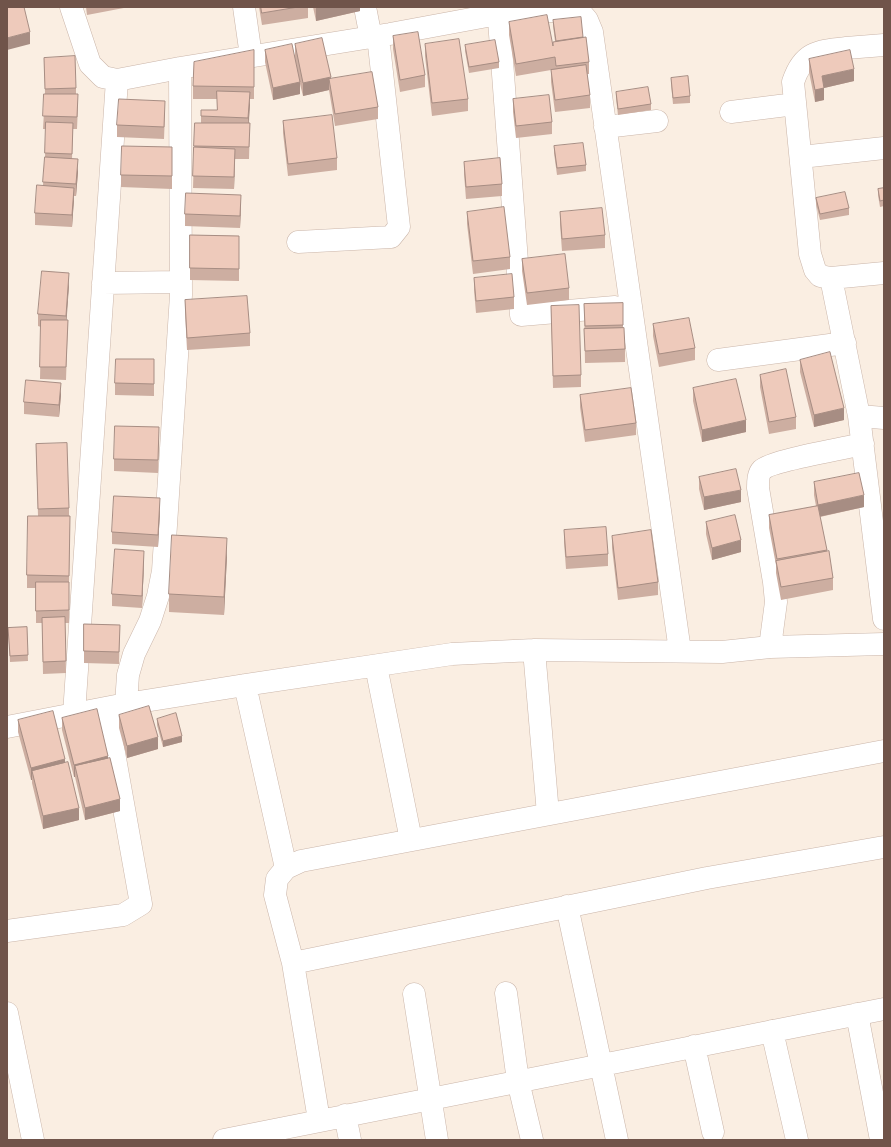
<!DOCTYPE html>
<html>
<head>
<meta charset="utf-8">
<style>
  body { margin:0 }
  #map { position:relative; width:891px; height:1147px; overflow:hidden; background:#faeee2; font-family:"Roboto Condensed",sans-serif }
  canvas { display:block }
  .frame { position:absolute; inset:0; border:8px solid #70544a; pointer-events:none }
</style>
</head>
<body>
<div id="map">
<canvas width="891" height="1147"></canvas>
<div class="frame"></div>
</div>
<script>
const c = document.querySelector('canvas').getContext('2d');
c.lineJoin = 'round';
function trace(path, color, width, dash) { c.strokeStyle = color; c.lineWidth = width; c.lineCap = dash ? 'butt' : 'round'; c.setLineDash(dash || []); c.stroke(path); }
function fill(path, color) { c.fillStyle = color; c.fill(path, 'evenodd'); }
const minor = new Path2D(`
  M 71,7 L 90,64 L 103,77 L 117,80 L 180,68 L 390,34 L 498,14 L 570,10 L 581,13 L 587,20 L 592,32 L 680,651
  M 244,7 L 251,56
  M 365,7 L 371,38
  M 498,7 L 521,315 L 615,307
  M 884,45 C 871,46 859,47 846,48 C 817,51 803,52 793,82 L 810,254 L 815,270 L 820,276 L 831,278 L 884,273
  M 731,112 L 795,104
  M 605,127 L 657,121
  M 801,157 L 884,148
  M 298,242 L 391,237 L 399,227 L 378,36
  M 831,278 L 859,416 L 884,619
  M 103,283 L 181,282
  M 718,360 L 845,343
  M 859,416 L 884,418
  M 770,647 L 776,602 L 774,582 L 758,488 C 758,482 758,474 762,470 C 770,461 846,448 863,444
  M 534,650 L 548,814
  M 376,666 L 411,840
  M 245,685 L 286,868
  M 126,704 L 128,675 L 134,654 L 150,621 L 158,596 L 163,571 L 181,295 L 180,68
  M 74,714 L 117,80
  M 7,727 L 126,704 L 245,685 L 452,654 L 534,650 L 722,652 L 770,647 L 884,644
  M 567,906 L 617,1140
  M 7,931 L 123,915 L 141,904 L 106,708
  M 293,963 L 707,878 L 884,847
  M 506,993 L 518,1081 L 532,1140
  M 414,994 L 437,1140
  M 7,1013 L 33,1140
  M 857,1014 L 881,1140
  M 772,1031 L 797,1140
  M 694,1046 L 713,1132
  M 345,1115 L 350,1140
  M 319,1120 L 293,963 L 275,895 L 277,879 L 286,868 L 301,861 L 884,751
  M 224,1140 L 884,1009`);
trace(minor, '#cab5a9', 23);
trace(minor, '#fff', 22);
fill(new Path2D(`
  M 86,7 L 129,7 L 87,15 Z
  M 259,7 L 308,7 L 308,18 L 262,25 Z
  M 313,7 L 360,7 L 360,11 L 316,21 Z
  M 553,20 L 583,37 L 589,62 L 589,74 L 587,74 L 590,95 L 590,108 L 555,112 L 551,82 L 551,70 L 516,76 L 509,35 L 509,22 L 553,46 L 555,41 L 553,26 Z
  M 393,36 L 425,75 L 425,87 L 400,92 L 393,49 Z
  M 295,44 L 331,79 L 378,107 L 378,119 L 335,126 L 329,90 L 303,96 L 300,84 L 300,94 L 273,100 L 265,62 L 265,50 L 295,55 Z
  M 425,44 L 468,99 L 468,111 L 432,116 L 425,56 Z
  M 465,45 L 499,62 L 499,68 L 469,73 L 465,51 Z
  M 254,50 L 254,99 L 250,99 L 249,123 L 250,123 L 249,159 L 235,159 L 234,189 L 193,188 L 195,123 L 201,123 L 201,110 L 217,110 L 217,99 L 193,99 L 193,86 Z
  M 44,58 L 76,88 L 76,94 L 78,106 L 77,129 L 73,129 L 72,159 L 78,172 L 76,196 L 74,196 L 72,227 L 35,225 L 35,213 L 43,185 L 45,157 L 46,129 L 43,129 L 45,94 Z
  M 809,59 L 854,81 L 824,88 L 824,100 L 815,102 L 809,72 Z
  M 671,78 L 690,96 L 690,103 L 673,104 L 671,84 Z
  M 616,92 L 651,104 L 651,110 L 618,115 L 616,98 Z
  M 513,99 L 552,122 L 552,134 L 516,138 L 513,112 Z
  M 165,113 L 164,139 L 117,137 L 117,125 Z
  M 283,121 L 337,158 L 337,170 L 288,176 L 283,133 Z
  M 554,146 L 586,165 L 586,171 L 557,175 L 554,153 Z
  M 172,159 L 172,189 L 121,187 L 121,175 Z
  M 464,162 L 502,184 L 502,196 L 466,199 L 464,174 Z
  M 884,188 L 884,206 L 880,207 L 878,195 L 878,189 Z
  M 816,198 L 849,208 L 849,215 L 820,220 L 816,204 Z
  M 241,207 L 240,228 L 185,226 L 185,214 Z
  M 467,212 L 510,257 L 510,269 L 473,274 L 467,224 Z
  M 560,212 L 605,235 L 605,248 L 562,251 L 560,224 Z
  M 190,235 L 239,236 L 239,281 L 190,280 Z
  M 522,259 L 569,288 L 569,300 L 527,305 L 522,271 Z
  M 474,278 L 514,297 L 514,309 L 476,313 L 474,290 Z
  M 69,285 L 66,320 L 68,320 L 66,380 L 40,379 L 41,327 L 38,326 L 38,314 Z
  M 185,300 L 250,333 L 250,346 L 187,350 L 185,312 Z
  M 623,303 L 623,328 L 625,349 L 625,362 L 585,363 L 584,304 Z
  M 551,306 L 581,375 L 581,387 L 553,388 Z
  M 653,324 L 695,348 L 695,360 L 659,367 L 653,336 Z
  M 800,360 L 844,420 L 814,427 L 800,372 Z
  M 154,371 L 154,396 L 115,395 L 115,383 Z
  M 760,375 L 796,417 L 796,429 L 769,434 L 760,387 Z
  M 693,388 L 746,432 L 702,442 L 693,401 Z
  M 61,395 L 59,417 L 24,414 L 24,402 Z
  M 580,395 L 636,423 L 636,435 L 585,442 L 580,407 Z
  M 159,440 L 158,473 L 114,471 L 114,459 Z
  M 36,444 L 69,508 L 69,516 L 70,529 L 69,582 L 69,623 L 65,623 L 66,673 L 43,674 L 42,623 L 36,623 L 36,588 L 27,588 L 27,575 L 38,516 Z
  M 699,477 L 741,502 L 704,510 L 699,489 Z
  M 814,482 L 864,507 L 820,517 L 827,551 L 833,578 L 833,590 L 781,600 L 776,573 L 776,565 L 769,528 L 769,515 L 816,506 L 814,495 Z
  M 160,511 L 158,547 L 112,544 L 112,532 Z
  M 706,522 L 741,552 L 712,560 L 706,534 Z
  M 564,530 L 608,554 L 608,566 L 566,569 L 564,542 Z
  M 612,536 L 658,582 L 658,595 L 618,600 L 612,548 Z
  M 227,556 L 224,615 L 169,612 L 169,594 Z
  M 144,563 L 142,608 L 112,606 L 112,594 Z
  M 84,624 L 120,625 L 119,664 L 84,663 Z
  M 27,627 L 28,661 L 10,662 L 8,628 Z
  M 119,715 L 158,749 L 127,758 L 119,728 Z
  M 62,718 L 108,758 L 120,811 L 85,820 L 75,777 L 74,777 L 62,730 Z
  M 157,719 L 182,742 L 163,747 L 157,725 Z
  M 18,720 L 65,763 L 79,820 L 43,829 L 32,783 L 32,780 L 31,780 L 18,732 Z`), '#cdaea1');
fill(new Path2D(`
  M 322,7 L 360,7 L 360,11 L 316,21 L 316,8 Z
  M 30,32 L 30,44 L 7,50 L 7,38 Z
  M 854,69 L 854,81 L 824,88 L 824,100 L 815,102 L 815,90 L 822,76 Z
  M 331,77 L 331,89 L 329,79 L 329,90 L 303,96 L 303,83 Z
  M 300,82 L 300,94 L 273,100 L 273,88 Z
  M 250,92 L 250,105 L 248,130 L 248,118 Z
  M 235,149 L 235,161 L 234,189 L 234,177 Z
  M 78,159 L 78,172 L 76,196 L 76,184 Z
  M 74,188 L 74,200 L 72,227 L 72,215 Z
  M 241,195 L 241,207 L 240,228 L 240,216 Z
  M 69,273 L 69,285 L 66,329 L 66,316 Z
  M 61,383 L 61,395 L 59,417 L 59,405 Z
  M 844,408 L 844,420 L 814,427 L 814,415 Z
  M 746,420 L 746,432 L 702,442 L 702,430 Z
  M 741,490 L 741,502 L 704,510 L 704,497 Z
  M 864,495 L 864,507 L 818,517 L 818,505 Z
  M 160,498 L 160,511 L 158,547 L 158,535 Z
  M 227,538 L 227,556 L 224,615 L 224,597 Z
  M 741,540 L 741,552 L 712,560 L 712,548 Z
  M 144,551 L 144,563 L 142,608 L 142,596 Z
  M 182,736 L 182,742 L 163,747 L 163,741 Z
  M 158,737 L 158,749 L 127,758 L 127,746 Z
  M 108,756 L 108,768 L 75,766 L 75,777 L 74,777 L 74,765 Z
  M 65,759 L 65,771 L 32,771 L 32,780 L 31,780 L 31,768 Z
  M 120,799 L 120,811 L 85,820 L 85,808 Z
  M 79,808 L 79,820 L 43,829 L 43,816 Z`), '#a78d83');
const building = new Path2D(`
  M 7,7 L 24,7 L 30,32 L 7,38 Z
  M 261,7 L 298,7 L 262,13 Z
  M 547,15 L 553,46 L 553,42 L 586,37 L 589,62 L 556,66 L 555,57 L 516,64 L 509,22 Z
  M 581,17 L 583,37 L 556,41 L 553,20 Z
  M 418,32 L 425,75 L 400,80 L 393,36 Z
  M 322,38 L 331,77 L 303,83 L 295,44 Z
  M 459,39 L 468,99 L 432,103 L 425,44 Z
  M 495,40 L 499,62 L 469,67 L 465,45 Z
  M 292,44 L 300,82 L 273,88 L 265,50 Z
  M 254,50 L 254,87 L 193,86 L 194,62 Z
  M 850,50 L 854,69 L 822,76 L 824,88 L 815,90 L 809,59 Z
  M 75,56 L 76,88 L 45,89 L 44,58 Z
  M 586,65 L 590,95 L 555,100 L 551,70 Z
  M 372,72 L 378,107 L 335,114 L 329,79 Z
  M 688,76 L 690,96 L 673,98 L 671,78 Z
  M 648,87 L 651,104 L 618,109 L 616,92 Z
  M 217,91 L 250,92 L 248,118 L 201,116 L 201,110 L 217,110 Z
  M 44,94 L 78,94 L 77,117 L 43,116 Z
  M 549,95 L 552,122 L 516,126 L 513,99 Z
  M 119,99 L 165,101 L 164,127 L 117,125 Z
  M 332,115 L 337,158 L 288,164 L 283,121 Z
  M 46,122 L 73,123 L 72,154 L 45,153 Z
  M 195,123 L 250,123 L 249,147 L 194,146 Z
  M 583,143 L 586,165 L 557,168 L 554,146 Z
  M 122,146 L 172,147 L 172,176 L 121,175 Z
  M 194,147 L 235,149 L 234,177 L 193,176 Z
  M 45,157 L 78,159 L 76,184 L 43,182 Z
  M 500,158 L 502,184 L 466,187 L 464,162 Z
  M 37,185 L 74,188 L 72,215 L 35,213 Z
  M 884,188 L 884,200 L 880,201 L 878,189 Z
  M 845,192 L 849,208 L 820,214 L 816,198 Z
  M 186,193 L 241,195 L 240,216 L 185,214 Z
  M 504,207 L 510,257 L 473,261 L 467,212 Z
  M 602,208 L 605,235 L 562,239 L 560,212 Z
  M 190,235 L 239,236 L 239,269 L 190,268 Z
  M 565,254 L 569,288 L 527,293 L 522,259 Z
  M 42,271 L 69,273 L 66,316 L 38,314 Z
  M 512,274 L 514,297 L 476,301 L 474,278 Z
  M 247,296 L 250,333 L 187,338 L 185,300 Z
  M 623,303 L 623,325 L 585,326 L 584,304 Z
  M 579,305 L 581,375 L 553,376 L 551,306 Z
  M 689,318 L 695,348 L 659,354 L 653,324 Z
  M 41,320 L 68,320 L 66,367 L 40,367 Z
  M 624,328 L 625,349 L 585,351 L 584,329 Z
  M 830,352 L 844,408 L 814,415 L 800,360 Z
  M 116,359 L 154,359 L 154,384 L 115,383 Z
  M 786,369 L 796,417 L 769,422 L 760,375 Z
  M 736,379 L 746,420 L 702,430 L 693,388 Z
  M 26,380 L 61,383 L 59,405 L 24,402 Z
  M 631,388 L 636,423 L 585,430 L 580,395 Z
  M 115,426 L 159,427 L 158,460 L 114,459 Z
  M 67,443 L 69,508 L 38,509 L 36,444 Z
  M 736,469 L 741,490 L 704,497 L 699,477 Z
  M 859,473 L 864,495 L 818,505 L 814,482 Z
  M 114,496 L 160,498 L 158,535 L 112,532 Z
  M 818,506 L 827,550 L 777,559 L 769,515 Z
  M 735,515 L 741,540 L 712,548 L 706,522 Z
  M 28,516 L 70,516 L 69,576 L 27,575 Z
  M 606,527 L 608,554 L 566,557 L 564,530 Z
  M 651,530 L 658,582 L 618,588 L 612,536 Z
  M 172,535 L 227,538 L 224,597 L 169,594 Z
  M 115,549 L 144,551 L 142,596 L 112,594 Z
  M 829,551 L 833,578 L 781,587 L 776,561 Z
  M 36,582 L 69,582 L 69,610 L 36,611 Z
  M 65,617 L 66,661 L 43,662 L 42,618 Z
  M 84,624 L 120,625 L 119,652 L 84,651 Z
  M 27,627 L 28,655 L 10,656 L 8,628 Z
  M 149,706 L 158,737 L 127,746 L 119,715 Z
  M 97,709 L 108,756 L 74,765 L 62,718 Z
  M 53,711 L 65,759 L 31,768 L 18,720 Z
  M 176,713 L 182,736 L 163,741 L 157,719 Z
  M 110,758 L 120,799 L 85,808 L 75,766 Z
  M 68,762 L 79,808 L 43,816 L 32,771 Z`);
fill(building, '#eecabb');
trace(building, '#a78d83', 1);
</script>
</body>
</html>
